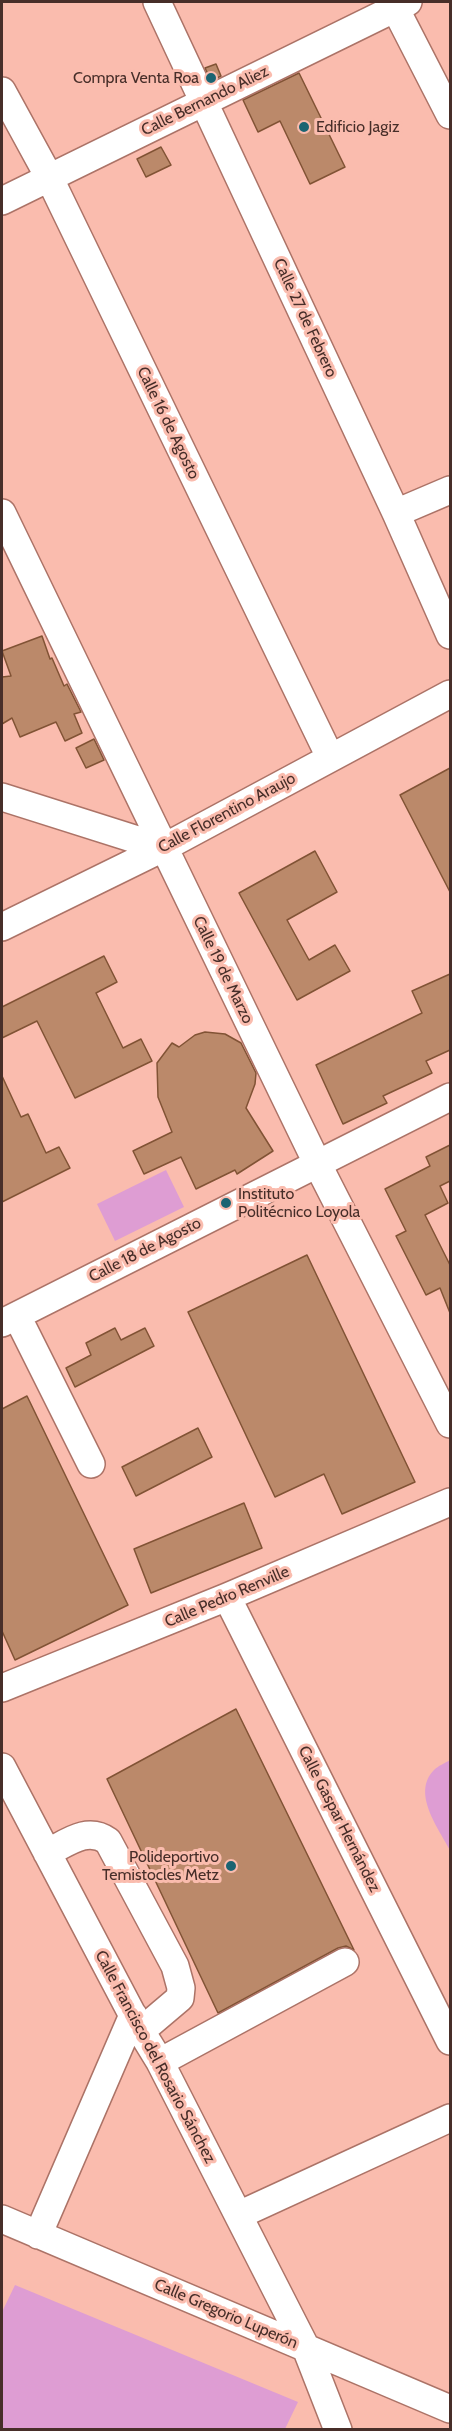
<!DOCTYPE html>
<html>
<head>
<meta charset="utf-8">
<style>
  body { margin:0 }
  #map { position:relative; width:452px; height:2431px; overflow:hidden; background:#fabcae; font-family:Cabin,sans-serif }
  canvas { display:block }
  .frame { position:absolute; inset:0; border:3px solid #472e29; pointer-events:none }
</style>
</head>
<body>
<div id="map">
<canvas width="452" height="2431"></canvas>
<div class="frame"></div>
</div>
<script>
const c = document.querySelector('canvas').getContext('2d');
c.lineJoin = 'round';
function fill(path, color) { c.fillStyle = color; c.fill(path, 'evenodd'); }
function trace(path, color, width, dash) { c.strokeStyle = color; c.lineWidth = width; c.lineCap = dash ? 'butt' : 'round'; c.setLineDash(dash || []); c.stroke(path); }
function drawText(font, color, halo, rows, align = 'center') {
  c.font = font + ' Cabin,sans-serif'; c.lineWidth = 6; c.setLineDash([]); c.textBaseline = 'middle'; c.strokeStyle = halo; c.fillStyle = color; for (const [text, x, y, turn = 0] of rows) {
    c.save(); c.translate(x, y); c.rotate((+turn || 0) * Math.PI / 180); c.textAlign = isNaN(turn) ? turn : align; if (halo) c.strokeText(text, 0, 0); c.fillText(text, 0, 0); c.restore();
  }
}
fill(new Path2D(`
  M 166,1170 L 184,1207 L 115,1241 L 97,1204 Z
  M 450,1760 L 450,1850 C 439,1829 411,1793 434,1770 C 438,1766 445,1763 450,1760 Z
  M 15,2285 L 298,2402 L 285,2429 L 2,2429 L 2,2312 Z`), '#de9dd3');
const building = new Path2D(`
  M 216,64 L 221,76 L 211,81 L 205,68 Z
  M 299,73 L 345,167 L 310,184 L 280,121 L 258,132 L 243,100 Z
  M 161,147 L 171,165 L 146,177 L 137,159 Z
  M 42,636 L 50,659 L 52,658 L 64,686 L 67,684 L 81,712 L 74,714 L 82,733 L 65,741 L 56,722 L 20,737 L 12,718 L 2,724 L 2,677 L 11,676 L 2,651 Z
  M 94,739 L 104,760 L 86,768 L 76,748 Z
  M 450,768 L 450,892 L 400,795 Z
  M 315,851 L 337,892 L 287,920 L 309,960 L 335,945 L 350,971 L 297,1000 L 239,893 Z
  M 104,956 L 117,982 L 96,993 L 123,1048 L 141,1039 L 152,1061 L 75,1098 L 37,1021 L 2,1038 L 2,1007 Z
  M 450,974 L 450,1050 L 426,1061 L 432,1073 L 383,1096 L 387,1103 L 343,1124 L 316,1065 L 422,1013 L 412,991 Z
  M 205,1032 L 225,1034 L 241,1043 L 256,1073 L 255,1084 L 246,1108 L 273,1151 L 237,1174 L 235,1170 L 196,1189 L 181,1157 L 144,1174 L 133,1151 L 172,1132 L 158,1097 L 157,1063 L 172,1043 L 179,1047 L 195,1035 Z
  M 2,1076 L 21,1117 L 28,1114 L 46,1153 L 59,1147 L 70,1168 L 2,1202 Z
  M 450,1145 L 450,1181 L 440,1186 L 448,1203 L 425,1215 L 450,1265 L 450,1313 L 440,1288 L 426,1295 L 396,1236 L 406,1231 L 385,1189 L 430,1166 L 426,1157 Z
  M 307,1255 L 415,1482 L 342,1514 L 324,1474 L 275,1497 L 188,1312 Z
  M 115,1328 L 121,1340 L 145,1328 L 154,1346 L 75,1387 L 66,1368 L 91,1355 L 86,1343 Z
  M 27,1396 L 128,1605 L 15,1660 L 2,1631 L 2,1409 Z
  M 198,1428 L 212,1457 L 136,1496 L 122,1467 Z
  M 244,1503 L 262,1548 L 151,1593 L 134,1549 Z
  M 236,1709 L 354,1950 L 346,1946 L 338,1948 L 218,2013 L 107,1779 Z`);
fill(building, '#bb896a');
trace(building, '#815335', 1.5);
const minor = new Path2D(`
  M 157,2 L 396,513 L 450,635
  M 392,2 L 450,115
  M 2,91 L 49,177 L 330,757
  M 2,201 L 408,2
  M 2,513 L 317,1163 L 450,1424
  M 396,513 L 450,490
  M 2,797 L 163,848
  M 2,927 L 163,848 L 450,694
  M 17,1316 L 91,1464
  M 2,1323 L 450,1097
  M 227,1597 L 450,2041
  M 2,1688 L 227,1597 L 450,1502
  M 2,1767 L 141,2031 L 160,2062 L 306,2348 L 338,2430
  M 47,1853 C 67,1843 87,1826 108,1841 L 175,1966 L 181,1988 L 180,1998 L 141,2031
  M 160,2062 L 345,1962
  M 239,2215 L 450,2118
  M 2,2219 L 450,2409
  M 38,2235 L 133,2015`);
trace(minor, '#ac7367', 30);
trace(minor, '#fff', 27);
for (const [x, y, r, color] of [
  [211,78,6,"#1b6472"],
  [304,127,6,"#1b6472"],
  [226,1203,6,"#1b6472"],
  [231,1866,6,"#1b6472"]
]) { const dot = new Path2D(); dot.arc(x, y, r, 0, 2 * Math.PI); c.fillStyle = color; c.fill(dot); trace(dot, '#fabcae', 2); }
drawText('16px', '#472e29', '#fabcae', [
  ["Compra Venta Roa",199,78],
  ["Edificio Jagiz",316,127,"left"],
  ["Instituto",238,1194,"left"],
  ["Politécnico Loyola",238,1212,"left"],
  ["Polideportivo",219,1857],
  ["Temistocles Metz",219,1875]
], 'right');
drawText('16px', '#472e29', '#fabcae', [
  ["Calle Bernando Aliez",205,101,-26],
  ["Calle 27 de Febrero",305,318,65],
  ["Calle 16 de Agosto",168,423,64],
  ["Calle Florentino Araujo",227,813,-28],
  ["Calle 19 de Marzo",223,970,64],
  ["Calle 18 de Agosto",145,1250,-27],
  ["Calle Pedro Renville",227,1597,-23],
  ["Calle Gaspar Hernández",339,1819,63],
  ["Calle Francisco del Rosario Sánchez",155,2057,62],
  ["Calle Gregorio Luperón",226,2314,23]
]);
</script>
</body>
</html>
